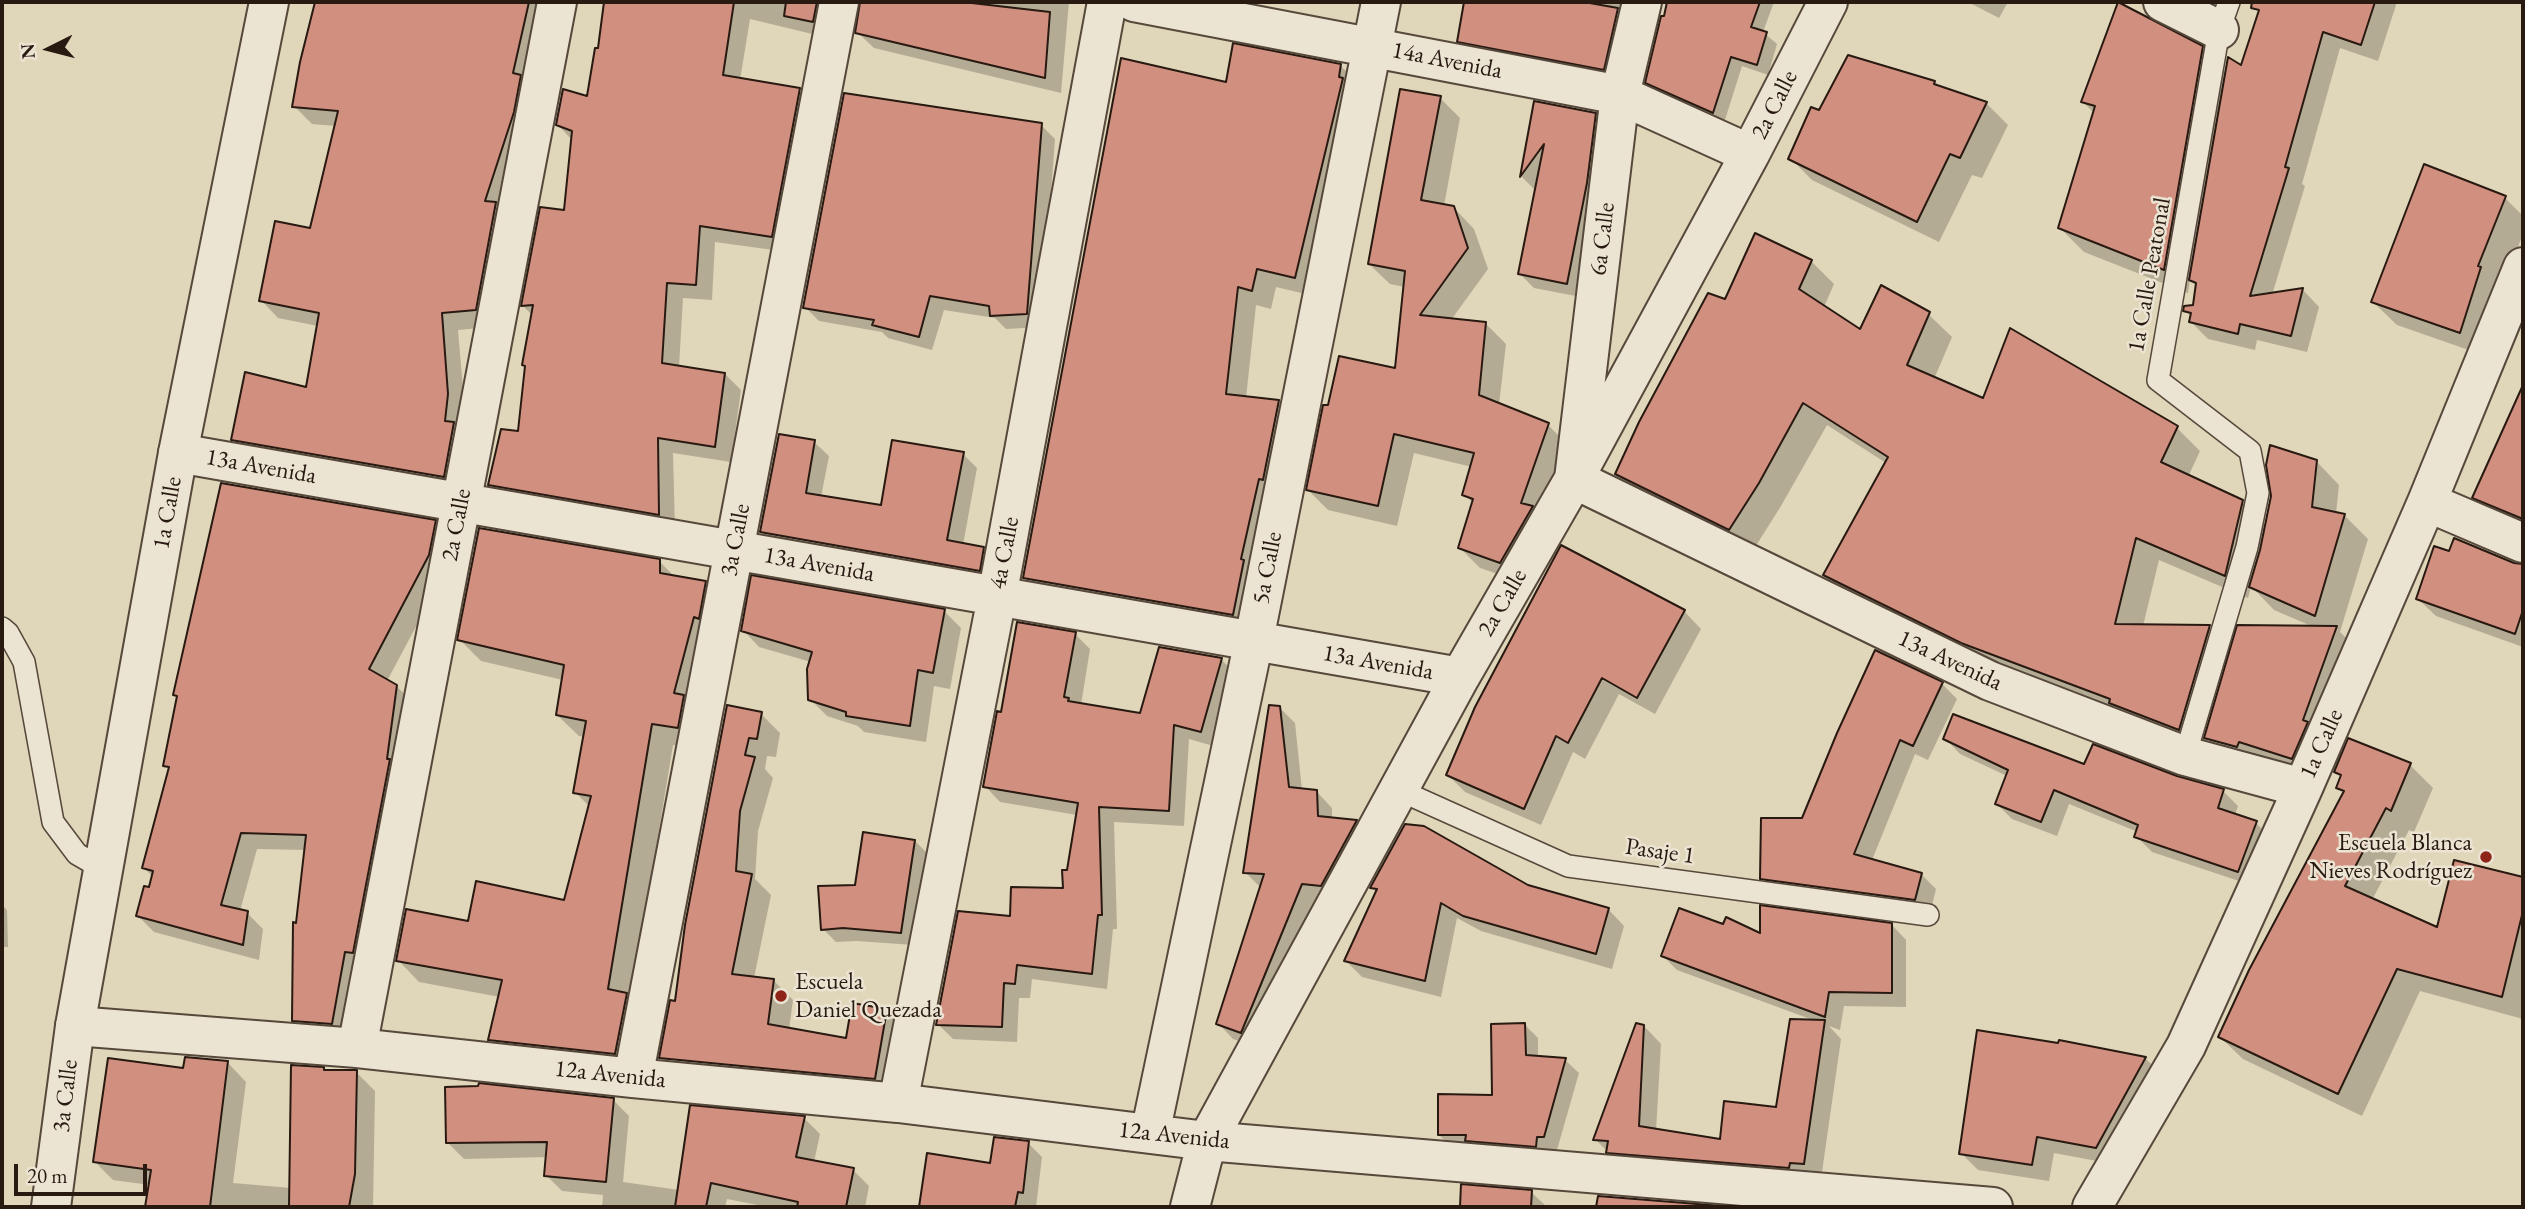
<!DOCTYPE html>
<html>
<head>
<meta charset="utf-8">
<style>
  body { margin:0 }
  #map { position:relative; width:2525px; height:1209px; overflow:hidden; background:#e0d6b9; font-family:"EB Garamond",serif }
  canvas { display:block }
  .frame { position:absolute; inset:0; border:4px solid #281911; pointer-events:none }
  .north { position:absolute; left:14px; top:14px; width:70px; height:70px; -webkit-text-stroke:5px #ebe4d2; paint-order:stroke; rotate:264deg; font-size:19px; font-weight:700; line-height:28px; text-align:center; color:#281911 }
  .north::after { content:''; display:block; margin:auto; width:24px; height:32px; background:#281911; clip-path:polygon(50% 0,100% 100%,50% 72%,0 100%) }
  .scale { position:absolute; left:14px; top:1164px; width:133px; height:32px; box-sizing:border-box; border:4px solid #281911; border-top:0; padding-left:9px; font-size:21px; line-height:24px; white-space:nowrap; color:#281911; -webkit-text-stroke:5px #ebe4d2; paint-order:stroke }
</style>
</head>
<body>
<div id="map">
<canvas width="2525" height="1209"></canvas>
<div class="frame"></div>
<div class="north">N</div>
<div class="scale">20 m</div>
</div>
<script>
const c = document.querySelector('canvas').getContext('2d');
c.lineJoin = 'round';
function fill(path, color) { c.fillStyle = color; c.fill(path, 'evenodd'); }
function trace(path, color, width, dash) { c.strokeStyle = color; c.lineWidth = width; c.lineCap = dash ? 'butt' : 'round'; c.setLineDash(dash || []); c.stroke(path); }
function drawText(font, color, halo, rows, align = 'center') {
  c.font = font + ' "EB Garamond",serif'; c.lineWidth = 5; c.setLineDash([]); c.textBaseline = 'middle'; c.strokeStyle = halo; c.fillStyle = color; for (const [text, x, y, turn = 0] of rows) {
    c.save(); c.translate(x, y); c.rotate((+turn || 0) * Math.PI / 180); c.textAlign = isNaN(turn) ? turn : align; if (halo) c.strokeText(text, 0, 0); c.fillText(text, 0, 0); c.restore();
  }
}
fill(new Path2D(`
  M 316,2 L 551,2 L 493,327 L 458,330 L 465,412 L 461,494 L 250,457 L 232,439 L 307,389 L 318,326 L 278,318 L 261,300 L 312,230 L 336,126 L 312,124 L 294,106 L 301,62 Z
  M 606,2 L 842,2 L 829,38 L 750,19 L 740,80 L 799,90 L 816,106 L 788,252 L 715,242 L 712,300 L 683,298 L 679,367 L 725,374 L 741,390 L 731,462 L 673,453 L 675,530 L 506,501 L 490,484 L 519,433 L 527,368 L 524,365 L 533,316 L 523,306 L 565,212 L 572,140 L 558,125 L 588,99 L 599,50 Z
  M 862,2 L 1069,2 L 1061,93 L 874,48 L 857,32 Z
  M 1466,2 L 1626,2 L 1609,86 L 1479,61 L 1459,41 Z
  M 1668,2 L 1774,2 L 1763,32 L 1777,44 L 1768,75 L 1742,66 L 1724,123 L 1658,93 L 1647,82 Z
  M 1968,2 L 2008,2 L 1999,18 Z
  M 2264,2 L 2397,2 L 2378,61 L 2340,48 L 2302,184 L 2305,186 L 2272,295 L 2303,290 L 2319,307 L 2307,352 L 2257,340 L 2255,350 L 2208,339 L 2191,322 L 2192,317 L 2185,311 L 2194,306 L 2198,286 L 2190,279 L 2188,293 L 2084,252 L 2060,228 L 2094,113 L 2083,102 L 2202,48 L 2227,73 L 2242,67 Z
  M 1340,65 L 1359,85 L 1314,296 L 1276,287 L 1271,309 L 1256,305 L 1246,398 L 1279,402 L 1298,421 L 1252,633 L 1044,597 L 1025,578 L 1227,84 Z
  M 1935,82 L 1940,88 L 1986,103 L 2008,125 L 1982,178 L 1972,175 L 1939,242 L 1812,180 L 1790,158 L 1819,112 Z
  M 1440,98 L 1460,118 L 1444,206 L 1454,208 L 1474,229 L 1488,269 L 1451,320 L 1486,324 L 1506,344 L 1499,405 L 1548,425 L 1568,445 L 1521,582 L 1480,568 L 1460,548 L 1474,504 L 1464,494 L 1472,467 L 1414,453 L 1397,526 L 1328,510 L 1308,490 L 1396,370 L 1405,287 L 1390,284 L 1369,264 Z
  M 1536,103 L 1593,128 L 1608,142 L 1581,297 L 1534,288 L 1520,274 L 1536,191 L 1522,177 Z
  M 1041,125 L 1055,139 L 1041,327 L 1006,329 L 995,318 L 944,310 L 932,350 L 888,338 L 882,332 L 819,321 L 805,307 Z
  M 2505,198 L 2523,216 L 2523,234 L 2501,290 L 2483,355 L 2397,325 L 2373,302 Z
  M 1811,261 L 1834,284 L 1824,307 L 1861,331 L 1928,314 L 1952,337 L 1934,379 L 1984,400 L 2177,428 L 2200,451 L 2189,475 L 2242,502 L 2266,526 L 2316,461 L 2339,485 L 2336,514 L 2345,516 L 2368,539 L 2340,632 L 2362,653 L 2317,783 L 2231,763 L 2206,738 L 2202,752 L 1986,665 L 1848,598 L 1825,575 L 1886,463 L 1827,425 L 1781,506 L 1752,552 L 1641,497 L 1617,474 L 1726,301 ZM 2159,560 L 2248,598 L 2251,586 L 2274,610 L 2316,628 L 2232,650 L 2209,627 L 2143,626 Z
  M 2509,421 L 2523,428 L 2523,528 L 2492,515 L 2475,497 Z
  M 814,442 L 829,456 L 821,497 L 883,507 L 963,454 L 977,468 L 963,545 L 983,549 L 998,563 L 994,584 L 776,546 L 762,532 Z
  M 435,522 L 451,538 L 445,572 L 387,681 L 396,686 L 413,702 L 348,1040 L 310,1037 L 293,1020 L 297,925 L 306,850 L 257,849 L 240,911 L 247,913 L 263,929 L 259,960 L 154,932 L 138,916 L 153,877 L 144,868 L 170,770 L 165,765 L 179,699 L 175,695 Z
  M 2450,553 L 2514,565 L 2523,574 L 2523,647 L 2436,616 L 2418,599 Z
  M 659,561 L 676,578 L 705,583 L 727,605 L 699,748 L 673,745 L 631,999 L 637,1075 L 512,1061 L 490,1040 L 500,997 L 419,982 L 398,960 L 469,923 L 565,902 L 590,807 L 575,792 L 585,737 L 579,736 L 557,715 L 563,680 L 481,661 L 459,639 Z
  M 944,611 L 961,628 L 950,689 L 934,686 L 926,742 L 864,732 L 858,726 L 827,716 L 810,699 L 811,662 L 759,647 L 743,630 Z
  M 1684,611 L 1701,629 L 1655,714 L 1619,694 L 1585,759 L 1573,752 L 1541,825 L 1465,792 L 1448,775 Z
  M 1075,634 L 1090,649 L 1081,705 L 1141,715 L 1221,659 L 1236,675 L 1217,747 L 1189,739 L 1184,826 L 1114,822 L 1117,929 L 1113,929 L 1107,989 L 1032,979 L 1030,998 L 1019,998 L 1017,1042 L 953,1039 L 938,1024 L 1012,918 L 1065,890 L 1077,815 L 1000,802 L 985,786 L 1003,714 Z
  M 1942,684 L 1957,699 L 1928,760 L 1915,754 L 1872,860 L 1921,874 L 1936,889 L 1930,914 L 1777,893 L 1762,878 L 1803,820 Z
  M 728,707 L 761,714 L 780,733 L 776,757 L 767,756 L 765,769 L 773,778 L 758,831 L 755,879 L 771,895 L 754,978 L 774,981 L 793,1000 L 789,1030 L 848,1040 L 886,1010 L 905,1029 L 894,1097 L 680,1077 L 661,1058 L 677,1003 Z
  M 1280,708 L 1295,723 L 1302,790 L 1317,792 L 1332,808 L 1332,819 L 1356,821 L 1372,837 L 1256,1047 L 1233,1039 L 1218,1023 L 1261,888 L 1245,872 Z
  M 1945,738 L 2085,767 L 2177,778 L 2223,791 L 2238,806 L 2235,815 L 2256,823 L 2271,838 L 2254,886 L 2152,852 L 2136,836 L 2138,832 L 2069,804 L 2057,836 L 2012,819 L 1997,804 L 2007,776 L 1960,754 Z
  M 2410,765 L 2433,788 L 2414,832 L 2409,830 L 2372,900 L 2438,929 L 2455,862 L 2523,879 L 2523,1019 L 2420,991 L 2362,1116 L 2243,1059 L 2220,1037 L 2344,794 L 2338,787 L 2342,778 L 2336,772 Z
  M 915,841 L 928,854 L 914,945 L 857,941 L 836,942 L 823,929 L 856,887 Z
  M 1527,886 L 1608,909 L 1624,926 L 1612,969 L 1481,931 L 1457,918 L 1441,997 L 1362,977 L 1346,961 L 1377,893 L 1372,888 Z
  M 2,905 L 7,910 L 8,947 L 2,947 Z
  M 1892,925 L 1906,940 L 1906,1007 L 1844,1006 L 1840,1030 L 1829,1026 L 1841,1039 L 1820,1186 L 1737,1179 L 1719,1161 L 1777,1109 L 1813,1020 L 1677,970 L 1663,956 L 1724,927 L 1761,936 Z
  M 1525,1025 L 1538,1038 L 1538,1058 L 1565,1060 L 1579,1073 L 1557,1150 L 1550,1150 L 1549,1159 L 1453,1148 L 1439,1135 L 1493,1096 Z
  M 1644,1026 L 1661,1044 L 1656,1131 L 1689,1150 L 1685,1174 L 1625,1169 L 1595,1139 ZM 1616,1152 L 1677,1157 L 1677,1160 L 1620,1155 Z
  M 2061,1042 L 2146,1059 L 2163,1076 L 2113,1164 L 2054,1153 L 2049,1181 L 1978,1170 L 1961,1153 Z
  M 228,1063 L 246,1082 L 233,1183 L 291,1188 L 323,1069 L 326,1071 L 356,1072 L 375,1091 L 373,1207 L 147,1207 L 150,1185 L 113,1180 L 95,1162 L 185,1070 Z
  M 613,1100 L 629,1116 L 623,1182 L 679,1190 L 804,1118 L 820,1134 L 814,1162 L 853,1170 L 869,1186 L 865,1207 L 768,1207 L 727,1199 L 725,1207 L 602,1207 L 603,1195 L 562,1191 L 546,1175 L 548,1157 L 464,1159 L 447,1142 Z
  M 1028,1143 L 1042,1157 L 1036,1207 L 921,1207 L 928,1155 L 992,1165 Z
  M 1463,1186 L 1531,1192 L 1547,1207 L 1461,1207 Z`), '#0003');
const building = new Path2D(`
  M 315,2 L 529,2 L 513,73 L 521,75 L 514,112 L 485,201 L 496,202 L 476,310 L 442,313 L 448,394 L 445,421 L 454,422 L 444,477 L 231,440 L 245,372 L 306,387 L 319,313 L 259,301 L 275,221 L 310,228 L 338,111 L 292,107 L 300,62 Z
  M 604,2 L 734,2 L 723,75 L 800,88 L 772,237 L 700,226 L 696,285 L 667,283 L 662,363 L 725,373 L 715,447 L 658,438 L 659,515 L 488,485 L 501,429 L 518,431 L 525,366 L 522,365 L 533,305 L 521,306 L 540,207 L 564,210 L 572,131 L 556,125 L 563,89 L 587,96 L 595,48 L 598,48 Z
  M 786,2 L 817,2 L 813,22 L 784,16 Z
  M 860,2 L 963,2 L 1050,12 L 1045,78 L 855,33 Z
  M 1464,2 L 1584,2 L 1618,8 L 1604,70 L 1457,42 Z
  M 1667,2 L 1760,2 L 1751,27 L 1767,32 L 1757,65 L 1731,57 L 1713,113 L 1645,83 L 1661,16 L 1664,16 Z
  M 2118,2 L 2203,46 L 2164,270 L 2058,228 L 2095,106 L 2081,102 Z
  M 2252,2 L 2375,2 L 2361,45 L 2323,32 L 2285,167 L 2289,168 L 2250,296 L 2303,288 L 2291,336 L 2240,324 L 2238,334 L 2189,322 L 2191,313 L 2183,311 L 2184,306 L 2193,305 L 2196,283 L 2189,280 L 2228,57 L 2241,65 L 2259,10 L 2251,8 Z
  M 1233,43 L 1341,64 L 1339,77 L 1343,78 L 1295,278 L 1257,269 L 1252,291 L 1238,287 L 1226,394 L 1279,400 L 1263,480 L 1259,479 L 1241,559 L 1244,560 L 1233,615 L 1023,578 L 1121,58 L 1226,82 Z
  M 1848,55 L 1935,81 L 1934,84 L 1987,102 L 1960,158 L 1950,154 L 1917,222 L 1788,159 L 1811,107 L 1819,110 Z
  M 1400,89 L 1441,96 L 1421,200 L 1454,206 L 1468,248 L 1420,315 L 1486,322 L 1479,395 L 1549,423 L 1521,503 L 1533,506 L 1500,563 L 1458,548 L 1473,499 L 1462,495 L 1474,453 L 1394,434 L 1378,506 L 1306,490 L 1323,405 L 1328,405 L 1339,356 L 1395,368 L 1405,271 L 1368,264 Z
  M 844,93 L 1042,123 L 1027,314 L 990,316 L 989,306 L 930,296 L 919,337 L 872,325 L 874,320 L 803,308 Z
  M 1534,101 L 1596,113 L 1587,183 L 1567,284 L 1518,274 L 1544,144 L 1520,177 Z
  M 2424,164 L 2506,196 L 2478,266 L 2481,267 L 2460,333 L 2371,302 Z
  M 1755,233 L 1812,260 L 1799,289 L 1860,329 L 1881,285 L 1930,312 L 1907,365 L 1983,398 L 2010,328 L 2178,426 L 2161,462 L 2243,500 L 2225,576 L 2136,538 L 2115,624 L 2210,625 L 2179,730 L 2109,703 L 2110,699 L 1961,643 L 1823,575 L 1888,457 L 1803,403 L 1759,483 L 1729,530 L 1615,474 L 1639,422 L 1708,293 L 1725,299 Z
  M 2523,385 L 2523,519 L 2472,498 Z
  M 779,434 L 815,440 L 806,493 L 881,505 L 892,440 L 964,452 L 947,540 L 984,547 L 980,571 L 760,532 Z
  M 2270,445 L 2317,460 L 2312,507 L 2345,514 L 2315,616 L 2249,587 L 2260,550 L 2271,496 L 2266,465 Z
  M 221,483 L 436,520 L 429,555 L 369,669 L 397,685 L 387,759 L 390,759 L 353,953 L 345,952 L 332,1024 L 292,1021 L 293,922 L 296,923 L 306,835 L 241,833 L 221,905 L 248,911 L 243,945 L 136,916 L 144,886 L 149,887 L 153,871 L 142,868 L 169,767 L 163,766 L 177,696 L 173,695 Z
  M 479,528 L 660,559 L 660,573 L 706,581 L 699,619 L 694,617 L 674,693 L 684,695 L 678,728 L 652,724 L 608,989 L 627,993 L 615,1054 L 488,1040 L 502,980 L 396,961 L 406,909 L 468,921 L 476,881 L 564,900 L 591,796 L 573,793 L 586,721 L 556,715 L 564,665 L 457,640 Z
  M 2454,538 L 2514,563 L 2523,564 L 2523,610 L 2515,634 L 2416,599 L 2434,546 L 2449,551 Z
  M 1561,545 L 1685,610 L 1637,698 L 1602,678 L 1568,743 L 1556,736 L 1524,809 L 1446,775 L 1475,707 Z
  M 751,575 L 945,609 L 933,673 L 918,670 L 910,726 L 846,716 L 846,712 L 808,700 L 807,669 L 812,652 L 741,631 Z
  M 1017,622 L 1076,632 L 1064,697 L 1069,698 L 1068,701 L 1140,713 L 1159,647 L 1222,658 L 1201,732 L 1174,725 L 1169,811 L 1099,807 L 1102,915 L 1098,915 L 1092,974 L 1017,965 L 1015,984 L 1004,983 L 1002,1027 L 936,1025 L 958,911 L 1010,916 L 1011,887 L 1063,888 L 1062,870 L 1067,870 L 1078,803 L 983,787 L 997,711 L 1001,712 Z
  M 2237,625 L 2337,626 L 2303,720 L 2308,722 L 2292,759 L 2239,742 L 2237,747 L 2204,738 Z
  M 1875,650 L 1943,682 L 1913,746 L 1900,740 L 1854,854 L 1922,873 L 1915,900 L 1760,879 L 1761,818 L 1802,818 L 1837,733 Z
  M 727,705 L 762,712 L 757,739 L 749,738 L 745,755 L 755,757 L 740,811 L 736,871 L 752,874 L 732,974 L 774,979 L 768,1024 L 846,1038 L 852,1003 L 887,1009 L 875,1079 L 659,1058 L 670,1000 L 675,1001 L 685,925 Z
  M 1269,705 L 1280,706 L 1289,787 L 1317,790 L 1318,816 L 1357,820 L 1321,886 L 1302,884 L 1241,1033 L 1216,1024 L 1264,874 L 1243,873 Z
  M 1953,714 L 2084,764 L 2093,744 L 2177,776 L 2224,789 L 2218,808 L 2257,821 L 2238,872 L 2134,837 L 2138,825 L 2054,790 L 2041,822 L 1995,804 L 2008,770 L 1943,739 Z
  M 2348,738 L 2411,763 L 2391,811 L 2386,808 L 2345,886 L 2437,927 L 2454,860 L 2523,877 L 2523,911 L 2502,997 L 2397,969 L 2338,1094 L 2218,1037 L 2249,970 L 2344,791 L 2336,788 L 2341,775 L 2334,772 Z
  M 1405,824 L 1424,826 L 1528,885 L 1609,908 L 1596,954 L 1463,916 L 1441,903 L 1425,981 L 1344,961 L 1377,889 L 1370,888 Z
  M 863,832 L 915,840 L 901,933 L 843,928 L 821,930 L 818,886 L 855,885 Z
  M 1760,905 L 1892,923 L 1892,993 L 1829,992 L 1825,1017 L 1661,956 L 1679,908 L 1723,924 L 1726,917 L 1760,933 Z
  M 1790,1019 L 1825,1020 L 1804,1164 L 1790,1163 L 1789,1168 L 1606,1153 L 1608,1141 L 1593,1140 L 1636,1023 L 1644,1025 L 1639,1126 L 1720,1139 L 1724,1101 L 1776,1107 Z
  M 1525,1023 L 1526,1055 L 1566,1058 L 1544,1137 L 1537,1137 L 1536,1147 L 1465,1141 L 1466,1135 L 1438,1135 L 1438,1094 L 1492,1095 L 1491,1024 Z
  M 1977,1030 L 2058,1043 L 2059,1040 L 2146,1057 L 2096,1148 L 2037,1137 L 2032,1165 L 1959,1154 Z
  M 185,1057 L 228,1061 L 210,1207 L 145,1207 L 151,1170 L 93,1162 L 108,1058 L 183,1068 Z
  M 291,1065 L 324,1067 L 324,1070 L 357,1070 L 355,1174 L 349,1207 L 289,1207 Z
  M 479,1083 L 614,1098 L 606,1182 L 544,1176 L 547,1142 L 446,1143 L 445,1087 L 478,1086 Z
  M 690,1105 L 805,1116 L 796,1157 L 854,1168 L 846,1207 L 797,1207 L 798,1202 L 711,1183 L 706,1207 L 675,1207 Z
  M 994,1137 L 1029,1141 L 1023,1193 L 1018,1192 L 1015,1207 L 919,1207 L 927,1153 L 990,1163 Z
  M 1461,1184 L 1532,1190 L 1531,1207 L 1460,1207 Z
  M 1598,1196 L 1735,1207 L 1596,1207 Z`);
fill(building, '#d18f7f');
trace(building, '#281911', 2);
const service = new Path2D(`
  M 2,628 L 8,633 L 24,662 L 53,822 L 77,854 L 103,869
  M 2185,756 L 2247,547 L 2258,493 L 2250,451 L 2158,380 L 2219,30 L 2229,2
  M 1399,790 L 1568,866 L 1928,915`);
const minor = new Path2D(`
  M 1134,2 L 1620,95 L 1750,154
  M 1642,2 L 1620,95 L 1574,479 L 1990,681 L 2185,756 L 2303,788
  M 2163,2 L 2219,30
  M 178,453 L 1460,677
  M 2427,502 L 2523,543
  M 75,1026 L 357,1048 L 633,1078 L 898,1103 L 1207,1141 L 1993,1207
  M 357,1048 L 557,2
  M 633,1078 L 839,2
  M 898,1103 L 997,597 L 1107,2
  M 1150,1134 L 1254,640 L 1381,2
  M 1190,1207 L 1207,1141 L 1460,677 L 1574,479 L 1750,154 L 1828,2
  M 2092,1207 L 2186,1046 L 2303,788 L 2427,502 L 2523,267`);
const tertiary = new Path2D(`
  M 51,1207 L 75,1026 L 178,453 L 269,2`);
trace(service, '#56483b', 24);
trace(minor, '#56483b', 42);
trace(tertiary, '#56483b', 42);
trace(service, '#ebe4d2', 21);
trace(minor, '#ebe4d2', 38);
trace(tertiary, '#ebe4d2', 38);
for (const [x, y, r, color] of [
  [2486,857,7,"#8f2418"],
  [781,996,7,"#8f2418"]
]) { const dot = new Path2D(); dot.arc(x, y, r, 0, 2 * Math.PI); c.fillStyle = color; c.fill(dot); trace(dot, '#ebe4d2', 2.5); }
drawText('24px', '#281911', '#ebe4d2', [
  ["14a Avenida",1447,61,11],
  ["2a Calle",1775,105,-63],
  ["6a Calle",1603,239,-83],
  ["1a Calle Peatonal",2150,275,-80],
  ["13a Avenida",261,467,10],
  ["1a Calle",168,513,-80],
  ["2a Calle",457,525,-79],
  ["3a Calle",736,540,-79],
  ["4a Calle",1005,553,-79],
  ["13a Avenida",819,565,10],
  ["5a Calle",1268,568,-79],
  ["2a Calle",1503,603,-60],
  ["13a Avenida",1950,661,25],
  ["13a Avenida",1378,663,10],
  ["1a Calle",2322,744,-66],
  ["Pasaje 1",1660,852,8],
  ["12a Avenida",610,1075,6],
  ["3a Calle",66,1096,-83],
  ["12a Avenida",1174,1136,6]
]);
drawText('24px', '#281911', '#ebe4d2', [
  ["Escuela Blanca",2472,843],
  ["Nieves Rodríguez",2472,871],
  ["Escuela",795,982,"left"],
  ["Daniel Quezada",795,1010,"left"]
], 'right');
</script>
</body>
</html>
